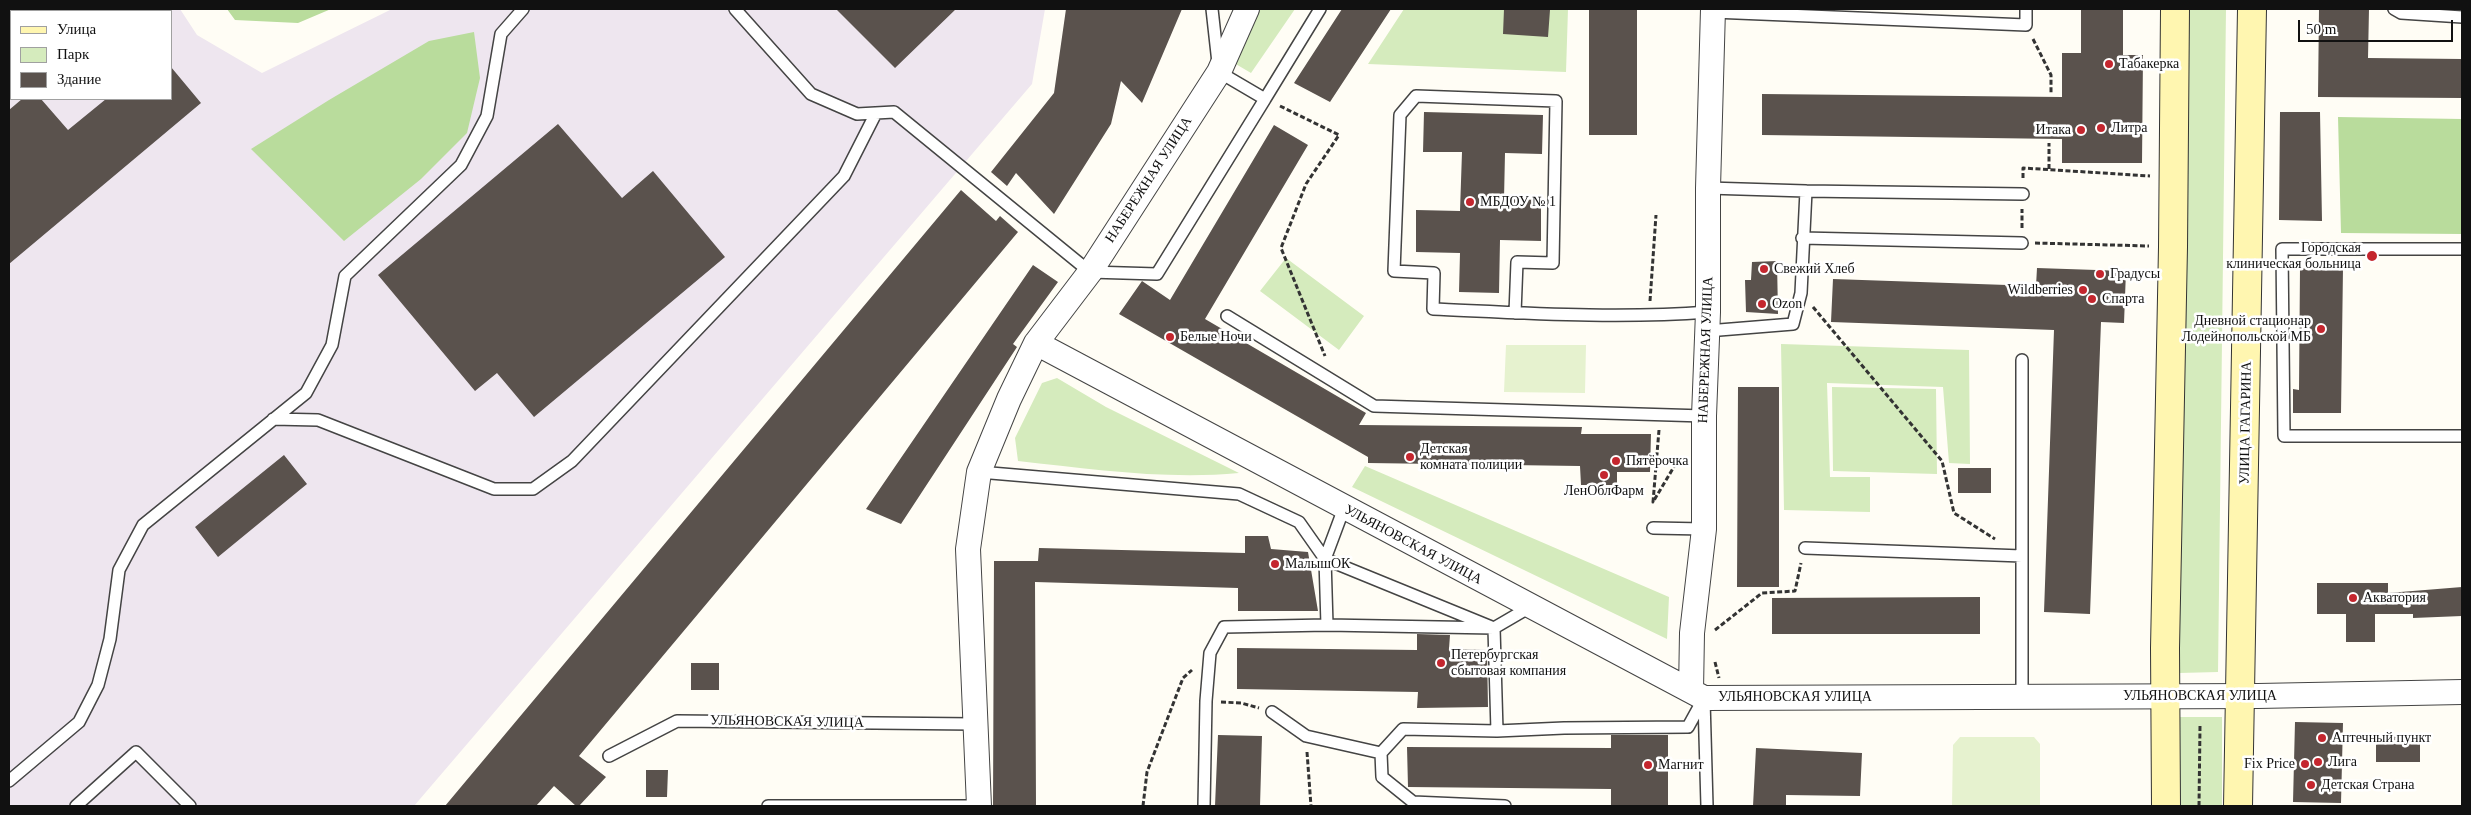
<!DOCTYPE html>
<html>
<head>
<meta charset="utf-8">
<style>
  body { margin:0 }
  #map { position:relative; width:2471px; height:815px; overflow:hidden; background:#fffdf5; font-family:"Times New Roman",serif }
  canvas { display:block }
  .frame { position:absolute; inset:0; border:10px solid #111; pointer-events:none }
  .legend { position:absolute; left:10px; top:10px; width:162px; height:90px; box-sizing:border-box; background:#fff; border:1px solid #a0a0a0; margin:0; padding:6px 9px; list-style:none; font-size:15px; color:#111 }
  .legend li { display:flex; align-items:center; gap:10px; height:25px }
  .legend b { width:25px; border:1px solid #a0a0a0 }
  .scale { position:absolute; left:2298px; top:20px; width:155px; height:22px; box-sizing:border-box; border:2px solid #111; border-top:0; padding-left:6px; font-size:15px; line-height:18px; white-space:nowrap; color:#111; -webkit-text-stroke:4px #fff; paint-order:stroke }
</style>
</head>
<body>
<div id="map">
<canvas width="2471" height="815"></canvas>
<div class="frame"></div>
<ul class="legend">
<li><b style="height:6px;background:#fff6b0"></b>Улица</li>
<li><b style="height:14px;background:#d5ebbd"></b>Парк</li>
<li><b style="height:14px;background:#5a524d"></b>Здание</li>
</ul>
<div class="scale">50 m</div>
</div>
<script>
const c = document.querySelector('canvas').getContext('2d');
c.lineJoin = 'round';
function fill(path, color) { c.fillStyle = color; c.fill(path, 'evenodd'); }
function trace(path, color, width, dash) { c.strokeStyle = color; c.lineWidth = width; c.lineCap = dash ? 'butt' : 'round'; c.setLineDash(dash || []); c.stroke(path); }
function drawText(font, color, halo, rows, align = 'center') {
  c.font = font + ' "Times New Roman",serif'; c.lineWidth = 5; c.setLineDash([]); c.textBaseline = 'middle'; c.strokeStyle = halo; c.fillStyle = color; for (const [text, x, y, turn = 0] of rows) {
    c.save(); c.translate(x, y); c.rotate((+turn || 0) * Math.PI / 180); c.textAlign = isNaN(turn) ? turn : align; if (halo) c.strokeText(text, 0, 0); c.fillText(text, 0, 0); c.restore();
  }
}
fill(new Path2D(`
  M 9,9 L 180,9 L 197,35 L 262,73 L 392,9 L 1045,9 L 1032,84 L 414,806 L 9,806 ZM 11,11 L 171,11 L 171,99 L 11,99 Z`), '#eee6ef');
fill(new Path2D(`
  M 1260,9 L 1295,9 L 1251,73 L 1234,63 Z
  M 1404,9 L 1568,9 L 1566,72 L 1368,64 Z
  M 2183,9 L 2226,9 L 2218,672 L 2179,673 Z
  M 1286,258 L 1364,316 L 1339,350 L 1260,291 Z
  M 1781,344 L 1969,350 L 1970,464 L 1949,463 L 1943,387 L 1827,383 L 1830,477 L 1870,477 L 1870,512 L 1784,510 Z
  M 1057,378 L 1106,407 L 1239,473 C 1166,480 1091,469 1018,461 L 1015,438 L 1042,383 Z
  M 1832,387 L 1936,389 L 1937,474 L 1833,471 Z
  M 1365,466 L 1669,597 L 1667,639 L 1352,487 Z
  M 2178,717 L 2222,717 L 2222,806 L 2177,806 Z`), '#d5ebbd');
fill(new Path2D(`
  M 227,9 L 331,9 L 298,23 L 235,20 Z
  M 474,32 L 480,78 L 467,133 L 421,179 L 344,241 L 251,149 L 329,100 L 429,41 Z
  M 2338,117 L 2462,119 L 2462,234 L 2341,233 Z`), '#b9dc9c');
fill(new Path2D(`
  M 1506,345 L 1586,345 L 1585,393 L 1504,392 Z
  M 1960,737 L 2034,737 L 2040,744 L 2040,806 L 1952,806 L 1953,745 Z`), '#e6f2cf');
fill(new Path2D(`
  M 836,9 L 956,9 L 895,68 Z
  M 1066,9 L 1182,9 L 1142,103 L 1121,81 L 1111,124 L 1054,214 L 1016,173 L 1007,186 L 991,172 L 1054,93 Z
  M 1342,9 L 1391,9 L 1330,102 L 1294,83 Z
  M 1504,9 L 1550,10 L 1548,37 L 1503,34 Z
  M 1589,9 L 1637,9 L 1637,135 L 1589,135 Z
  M 2081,9 L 2123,9 L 2123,55 L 2143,55 L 2142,163 L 2062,163 L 2062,139 L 1762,135 L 1762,94 L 2062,97 L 2062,53 L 2081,53 Z
  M 2319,9 L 2369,9 L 2368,58 L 2462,59 L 2462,98 L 2318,97 Z
  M 171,67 L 201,103 L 9,264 L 9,110 L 22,99 L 41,99 L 68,130 L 106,99 L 171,99 Z
  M 1424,112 L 1543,115 L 1542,154 L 1505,153 L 1504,199 L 1541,200 L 1541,241 L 1500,240 L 1499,293 L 1459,292 L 1460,253 L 1416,252 L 1416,210 L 1460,211 L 1462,152 L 1423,152 Z
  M 2280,112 L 2320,112 L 2322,221 L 2279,220 Z
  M 558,124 L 622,198 L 653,171 L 725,257 L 534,417 L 497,373 L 475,391 L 378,275 Z
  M 1274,125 L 1308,145 L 1205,319 L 1366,413 L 1359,425 L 1582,427 L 1581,434 L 1651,434 L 1650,472 L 1617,472 L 1617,485 L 1581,485 L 1580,466 L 1368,463 L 1368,457 L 1119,314 L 1142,281 L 1170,300 Z
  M 961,190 L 996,221 L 1000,216 L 1018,232 L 579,756 L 606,777 L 579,806 L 576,806 L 554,786 L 536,806 L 445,806 Z
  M 1777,261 L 1778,314 L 1746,312 L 1745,280 L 1751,280 L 1752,262 Z
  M 1033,265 L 1058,282 L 1013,344 L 1017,347 L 901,524 L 866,509 Z
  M 2037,268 L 2126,271 L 2124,323 L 2101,322 L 2090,614 L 2044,612 L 2054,330 L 1831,322 L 1833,279 L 2036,286 Z
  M 2300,268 L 2343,268 L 2341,413 L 2293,413 L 2293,389 L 2299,390 Z
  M 1738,387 L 1779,387 L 1779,587 L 1737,587 Z
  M 284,455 L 307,484 L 218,557 L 195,527 Z
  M 1958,468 L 1991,468 L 1991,493 L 1958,493 Z
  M 1245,536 L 1268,536 L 1271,549 L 1308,552 L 1318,611 L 1238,611 L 1238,588 L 1035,582 L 1036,806 L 993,806 L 994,561 L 1038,561 L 1039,548 L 1245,553 Z
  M 2317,583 L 2388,583 L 2388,593 L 2462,587 L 2462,616 L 2413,618 L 2413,614 L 2375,614 L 2375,642 L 2346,642 L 2346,614 L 2317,614 Z
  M 1980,597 L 1980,634 L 1772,634 L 1772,598 Z
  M 1417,634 L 1450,635 L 1449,649 L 1487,650 L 1488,707 L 1417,708 L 1418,692 L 1237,689 L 1237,648 L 1417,650 Z
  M 691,663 L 719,663 L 719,690 L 691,690 Z
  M 2295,722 L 2343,723 L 2341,803 L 2293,802 Z
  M 2376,734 L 2420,734 L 2420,762 L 2376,762 Z
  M 1218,735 L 1262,736 L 1260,806 L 1215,806 Z
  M 1611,735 L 1668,735 L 1668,806 L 1611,806 L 1611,789 L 1408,787 L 1407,747 L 1611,748 Z
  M 1756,748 L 1862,753 L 1860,796 L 1786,795 L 1786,806 L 1753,806 Z
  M 646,770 L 668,770 L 667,797 L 646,797 Z`), '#5a524d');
const lane = new Path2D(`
  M 735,9 L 811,94 L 857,114 L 894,112 L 1090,272 L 1157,274 L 1265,99
  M 1212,9 L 1219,72 L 1265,99 L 1320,9
  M 2394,9 L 2401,13 L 2462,17
  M 1713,12 L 2026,25 L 2026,9
  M 1806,191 L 2023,194
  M 1802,238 L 2022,243
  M 2462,249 L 2282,249 L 2284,436 L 2462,436
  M 1515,313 L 1517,262 L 1553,263 L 1556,101 L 1416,96 L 1400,115 L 1394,271 L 1434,273 L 1433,309 C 1525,313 1616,319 1708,312
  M 1227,316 L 1374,406 L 1704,416
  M 1707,331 L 1793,324 L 1801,293 L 1806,191 L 1708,188
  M 2022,360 L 2022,696
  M 273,419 L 318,420 L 494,489 L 533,489 L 572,461 L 844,176 L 876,113
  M 979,472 L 1239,494 L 1299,522 L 1325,559 L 1327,625 L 1494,628 L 1497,731 L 1564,728 L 1688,727 L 1704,698
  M 1344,508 L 1325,559 L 1494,628 L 1530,607
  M 1653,528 L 1704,529
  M 1805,548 L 2022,556
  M 1704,700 L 1707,806
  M 1272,712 L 1306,736 L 1381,753 L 1403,729 L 1497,731
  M 1381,753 L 1382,777 L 1413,802 L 1505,806
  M 609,756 L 677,721 L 974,724
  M 9,781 L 79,722 L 98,685 L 110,639 L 119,570 L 143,525 L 306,393 L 332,345 L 345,276 L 461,165 L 487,116 L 501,34 L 523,9
  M 76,806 L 136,752 L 190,806
  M 768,806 L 979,806
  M 1204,806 L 1206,701 L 1210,653 L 1224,627 L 1327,625`);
const street = new Path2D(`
  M 1036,343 L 1704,698 L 2258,696 L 2462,692
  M 1691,691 L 1692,633 L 1704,529 L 1704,416 L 1708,312 L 1708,188 L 1713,9
  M 979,806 L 968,549 L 979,472 L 1009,399 L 1036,343 L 1090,272 L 1219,72 L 1247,9`);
const secondary = new Path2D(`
  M 2166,806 L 2165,648 L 2173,247 L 2175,9
  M 2238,806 L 2252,9`);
trace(lane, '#444', 14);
trace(street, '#444', 26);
trace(secondary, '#333', 30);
trace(new Path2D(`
  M 2033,39 L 2051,75 L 2051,94
  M 1280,106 L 1339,135 L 1306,184 L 1281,248 L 1325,356
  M 2049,169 L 2049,143
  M 2023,178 L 2023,168 L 2150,176
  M 2022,228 L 2022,209
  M 2035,243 L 2149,246
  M 1650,301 L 1656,215
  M 1813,307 L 1942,461 L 1954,513 L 1995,539
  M 1659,430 L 1653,502 L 1681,455
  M 1715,630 L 1762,593 L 1795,591 L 1801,563
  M 1715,662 L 1719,678
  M 1221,702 L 1241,703 L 1259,708
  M 1307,752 L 1311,806
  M 1143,806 L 1147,772 L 1183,678 L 1192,670
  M 2199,806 L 2200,726`), '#333', 3, [5, 2.5]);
trace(lane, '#fff', 11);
trace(street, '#fff', 24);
trace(secondary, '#fff6b0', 28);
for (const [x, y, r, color] of [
  [2109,64,5,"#c4262e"],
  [2101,128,5,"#c4262e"],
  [2081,130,5,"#c4262e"],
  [1470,202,5,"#c4262e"],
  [2372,256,6,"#c4262e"],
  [1764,269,5,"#c4262e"],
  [2100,274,5,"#c4262e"],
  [2083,290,5,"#c4262e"],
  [2092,299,5,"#c4262e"],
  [1762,304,5,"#c4262e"],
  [2321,329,5,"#c4262e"],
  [1170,337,5,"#c4262e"],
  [1410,457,5,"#c4262e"],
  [1616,461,5,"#c4262e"],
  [1604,475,5,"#c4262e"],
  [1275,564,5,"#c4262e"],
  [2353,598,5,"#c4262e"],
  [1441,663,5,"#c4262e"],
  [2322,738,5,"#c4262e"],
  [2318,762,5,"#c4262e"],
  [2305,764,5,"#c4262e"],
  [1648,765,5,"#c4262e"],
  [2311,785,5,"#c4262e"]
]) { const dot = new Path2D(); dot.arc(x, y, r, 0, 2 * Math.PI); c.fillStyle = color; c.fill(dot); trace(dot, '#fff', 2); }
drawText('14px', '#111', '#fff', [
  ["Табакерка",2119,64],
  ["Литра",2111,128],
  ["Итака",2071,130,"right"],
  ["МБДОУ № 1",1480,202],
  ["Городская",2361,248,"right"],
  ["клиническая больница",2361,264,"right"],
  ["Свежий Хлеб",1774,269],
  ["Градусы",2110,274],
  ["Wildberries",2073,290,"right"],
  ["Спарта",2102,299],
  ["Ozon",1772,304],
  ["Дневной стационар",2311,321,"right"],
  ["Лодейнопольской МБ",2311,337,"right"],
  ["Белые Ночи",1180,337],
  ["Детская",1420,449],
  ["комната полиции",1420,465],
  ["Пятёрочка",1626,461],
  ["ЛенОблФарм",1604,491,"center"],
  ["МалышОК",1285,564],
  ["Акватория",2363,598],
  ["Петербургская",1451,655],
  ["сбытовая компания",1451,671],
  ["Аптечный пункт",2332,738],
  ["Лига",2328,762],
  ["Fix Price",2295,764,"right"],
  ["Магнит",1658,765],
  ["Детская Страна",2321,785]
], 'left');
drawText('14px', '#111', '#fff', [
  ["НАБЕРЕЖНАЯ УЛИЦА",1149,180,-57],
  ["НАБЕРЕЖНАЯ УЛИЦА",1706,350,-88],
  ["УЛИЦА ГАГАРИНА",2246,423,-89],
  ["УЛЬЯНОВСКАЯ УЛИЦА",1413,545,28],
  ["УЛЬЯНОВСКАЯ УЛИЦА",2200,696],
  ["УЛЬЯНОВСКАЯ УЛИЦА",1795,697],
  ["УЛЬЯНОВСКАЯ УЛИЦА",787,722,1]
]);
</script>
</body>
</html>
